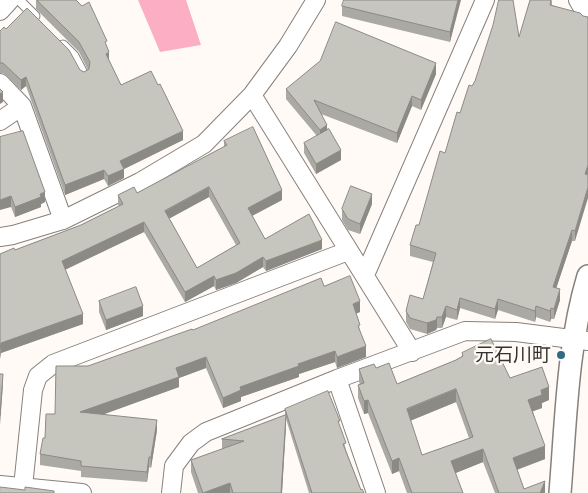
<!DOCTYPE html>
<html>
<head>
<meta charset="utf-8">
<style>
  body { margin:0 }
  canvas { display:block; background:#fffaf6 }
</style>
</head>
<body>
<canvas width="588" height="493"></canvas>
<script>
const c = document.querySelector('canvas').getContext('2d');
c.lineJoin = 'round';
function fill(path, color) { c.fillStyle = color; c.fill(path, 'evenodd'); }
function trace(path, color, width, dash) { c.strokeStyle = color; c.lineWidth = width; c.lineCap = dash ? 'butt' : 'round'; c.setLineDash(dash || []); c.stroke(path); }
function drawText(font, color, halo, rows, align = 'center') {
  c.font = font + ' Mulish,"Noto Sans JP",sans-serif'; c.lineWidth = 4.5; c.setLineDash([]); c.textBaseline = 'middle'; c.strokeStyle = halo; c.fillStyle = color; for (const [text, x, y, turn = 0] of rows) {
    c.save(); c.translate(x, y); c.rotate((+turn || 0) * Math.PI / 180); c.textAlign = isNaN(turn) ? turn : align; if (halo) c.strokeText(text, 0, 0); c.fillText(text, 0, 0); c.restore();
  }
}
fill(new Path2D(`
  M 138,0 L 186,0 L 201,45 L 160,52 Z`), '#fcafc4');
const service = new Path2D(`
  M 19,0 L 35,16
  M 63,45 L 74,56 L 84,75`);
const minor = new Path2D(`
  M 578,0 L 588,17
  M 0,11 L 10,0
  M 0,83 L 22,106 L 63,220
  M 252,95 L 412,352
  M 0,121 L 22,106
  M 0,237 L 13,235 L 63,220 L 140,182 L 204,144 L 252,95 L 288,46 L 316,0
  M 365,275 L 485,0
  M 337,379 L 376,493
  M 0,485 L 82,493
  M 23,487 L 33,390 L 38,376 L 53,364 L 348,251
  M 171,493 L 174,466 L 191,443 L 206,432 L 337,379 L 465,331 L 516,332 L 588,341`);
const tertiary = new Path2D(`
  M 560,493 C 566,421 567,346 588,276`);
trace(service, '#86817c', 11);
trace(minor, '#86817c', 20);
trace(tertiary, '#86817c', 24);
trace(service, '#fff', 9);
trace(minor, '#fff', 18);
trace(tertiary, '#fff', 21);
fill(new Path2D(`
  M 36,0 L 76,0 L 107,46 L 109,61 L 121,85 L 183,140 L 124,169 L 124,178 L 108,186 L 104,179 L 65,195 L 26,86 L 21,90 L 3,73 L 0,73 L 0,31 L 6,29 L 80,70 L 84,72 L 88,70 L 79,52 L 36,9 Z
  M 552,0 L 552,5 L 583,16 L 575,241 L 572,241 L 556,288 L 560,300 L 554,319 L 551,319 L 550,322 L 536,317 L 535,322 L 498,310 L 495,319 L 460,308 L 457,320 L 446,317 L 442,328 L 437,328 L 436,330 L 427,334 L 410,329 L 406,322 L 406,311 L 423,299 L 433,262 L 410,256 L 410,245 L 419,225 L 445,153 L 460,113 L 472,86 L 519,37 Z
  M 459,3 L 450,42 L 342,16 L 342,6 Z
  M 436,74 L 421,110 L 412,106 L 397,143 L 321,114 L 341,160 L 316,174 L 304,153 L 304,143 L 317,136 L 286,99 L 286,89 Z
  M 0,137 L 45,202 L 41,204 L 41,207 L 15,217 L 11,207 Z
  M 224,141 L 282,200 L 252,216 L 265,239 L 322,249 L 266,271 L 263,267 L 236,283 L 216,290 L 214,286 L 185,302 L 144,232 L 65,270 L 83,324 L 1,353 L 0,359 L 0,254 L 15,250 L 81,225 L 119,206 L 118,205 L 118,195 L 137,193 L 224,147 ZM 209,197 L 236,245 L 197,268 L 169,218 Z
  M 372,204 L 360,234 L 348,230 L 342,220 L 342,209 Z
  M 324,286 L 360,312 L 356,313 L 366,357 L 337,368 L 335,362 L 299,374 L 299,377 L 241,397 L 241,401 L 223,408 L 206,368 L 179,378 L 179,387 L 103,414 L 157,430 L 151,468 L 149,467 L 147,482 L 81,477 L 81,471 L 40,465 L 40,454 L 45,438 L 55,414 L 88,366 Z
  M 99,301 L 143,316 L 106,330 L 99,312 Z
  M 462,353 L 549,400 L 542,403 L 542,408 L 533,411 L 545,459 L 517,470 L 524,489 L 545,493 L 495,493 L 483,462 L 455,473 L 463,493 L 407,493 L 399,471 L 392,474 L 368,413 L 364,414 L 358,398 L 358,385 L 360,385 L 359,382 L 359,369 L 376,368 L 397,384 L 456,360 L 462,356 ZM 456,402 L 469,438 L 422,455 L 410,421 Z
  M 285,409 L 340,427 L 346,450 L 361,490 L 364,493 L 309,493 L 286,419 L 282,493 L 198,493 L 191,472 L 191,460 L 222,449 L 222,439 L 285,415 Z`), '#aaa9a3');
fill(new Path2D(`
  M 458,0 L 461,0 L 450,42 L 450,32 Z
  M 109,52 L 109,61 L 106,54 Z
  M 436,63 L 436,74 L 421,110 L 421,100 Z
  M 26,77 L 26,86 L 21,90 L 21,80 Z
  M 3,92 L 3,102 L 0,104 L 0,94 Z
  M 412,96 L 412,106 L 397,143 L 397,133 Z
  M 327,125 L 327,136 L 320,140 L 320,130 Z
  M 183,131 L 183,140 L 124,169 L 124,178 L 108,186 L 108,176 L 120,161 Z
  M 341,150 L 341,160 L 316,174 L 316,164 Z
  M 588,165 L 588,175 L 585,174 Z
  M 104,170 L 104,179 L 65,195 L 65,185 Z
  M 209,187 L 209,197 L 165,221 L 165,211 Z
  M 588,187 L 588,198 L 575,241 L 575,231 Z
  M 282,190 L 282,200 L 248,218 L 248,208 Z
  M 45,192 L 45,202 L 41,204 L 41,207 L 15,217 L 15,207 Z
  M 372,194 L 372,204 L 360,234 L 360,224 Z
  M 11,196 L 11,207 L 0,210 L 0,200 Z
  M 144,222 L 144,232 L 62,271 L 62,261 Z
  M 572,230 L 572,241 L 553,298 L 553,287 Z
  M 322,240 L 322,249 L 266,271 L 266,261 Z
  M 263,257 L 263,267 L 236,283 L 216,290 L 216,280 Z
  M 214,276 L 214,286 L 185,302 L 185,292 Z
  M 560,289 L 560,300 L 554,319 L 554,309 Z
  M 460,298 L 460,308 L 457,320 L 457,310 Z
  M 498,299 L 498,310 L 495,319 L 495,309 Z
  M 360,301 L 360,312 L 353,315 L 353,304 Z
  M 143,306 L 143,316 L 106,330 L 106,320 Z
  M 446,306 L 446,317 L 442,328 L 442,317 Z
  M 536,306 L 536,317 L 535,322 L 535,311 Z
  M 551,308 L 551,319 L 550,322 L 550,311 Z
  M 83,314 L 83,324 L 1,353 L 0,359 L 1,343 Z
  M 437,317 L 437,328 L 436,330 L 427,334 L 427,323 Z
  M 366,346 L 366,357 L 337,368 L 337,357 Z
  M 335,351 L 335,362 L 299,374 L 299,377 L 241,397 L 241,401 L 223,408 L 223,398 L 240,387 L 298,364 Z
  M 206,357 L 206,368 L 179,378 L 179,387 L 80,423 L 80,412 L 176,368 Z
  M 3,374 L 3,384 L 0,425 L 0,415 Z
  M 549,387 L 549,400 L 542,403 L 542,408 L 528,413 L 528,400 L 541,390 Z
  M 456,389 L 456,402 L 407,422 L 407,409 Z
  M 368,400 L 368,413 L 364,414 L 364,401 Z
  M 286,415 L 286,427 L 282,493 L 281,493 Z
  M 157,420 L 157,430 L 151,468 L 151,457 Z
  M 545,446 L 545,459 L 513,471 L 513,458 Z
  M 483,449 L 483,462 L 451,475 L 451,461 Z
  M 149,457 L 149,467 L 147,482 L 147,472 Z
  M 399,458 L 399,471 L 392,474 L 392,461 Z
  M 545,481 L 545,493 L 540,493 Z
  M 230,483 L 230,493 L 204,493 Z`), '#8b8a85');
const building = new Path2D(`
  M 37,0 L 76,0 L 82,6 L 89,2 L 107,41 L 105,42 L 109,52 L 106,54 L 121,85 L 151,71 L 158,85 L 160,84 L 183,131 L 120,161 L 124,169 L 108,176 L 104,170 L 65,185 L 26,77 L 21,80 L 3,63 L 0,63 L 0,31 L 4,27 L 6,29 L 27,8 L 69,50 L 80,70 L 84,72 L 89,69 L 90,62 L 79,42 Z
  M 344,0 L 458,0 L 450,32 L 342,6 Z
  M 499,0 L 513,0 L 519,37 L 530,0 L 551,0 L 550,5 L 580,13 L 583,16 L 588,17 L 588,165 L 585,174 L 588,175 L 588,187 L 575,231 L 572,230 L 553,287 L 560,289 L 554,309 L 551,308 L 550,311 L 536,306 L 535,311 L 498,299 L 495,309 L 460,298 L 457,310 L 446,306 L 442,317 L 437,317 L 436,320 L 427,323 L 410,318 L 406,311 L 410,295 L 423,299 L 436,253 L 410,245 L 416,225 L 419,225 L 440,151 L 445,153 L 457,112 L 460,113 L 469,85 L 472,86 L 475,81 L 493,25 Z
  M 336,22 L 436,63 L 421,100 L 412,96 L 397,133 L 314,100 L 327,125 L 320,130 L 286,89 L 320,61 Z
  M 0,89 L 3,92 L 0,94 Z
  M 253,127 L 282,190 L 248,208 L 265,239 L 309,214 L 322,240 L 266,261 L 263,257 L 236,273 L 216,280 L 214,276 L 185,292 L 144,222 L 62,261 L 83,314 L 1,343 L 0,349 L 0,254 L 14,248 L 15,250 L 81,225 L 123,204 L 118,195 L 134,187 L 137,193 L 227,145 L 224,141 ZM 209,187 L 240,243 L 197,268 L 165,211 Z
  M 329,129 L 341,150 L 316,164 L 304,143 Z
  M 23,131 L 45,192 L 40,194 L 41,197 L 15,207 L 11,196 L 0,200 L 0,137 Z
  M 351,186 L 372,194 L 360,224 L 348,219 L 342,209 Z
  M 350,276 L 360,301 L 353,304 L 360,325 L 358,326 L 366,346 L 337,357 L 335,351 L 298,364 L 299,366 L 240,387 L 241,390 L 223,398 L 206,357 L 176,368 L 179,377 L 80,412 L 157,420 L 151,457 L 149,457 L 147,472 L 81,466 L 81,461 L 40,454 L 43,438 L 45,438 L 46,414 L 55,414 L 56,366 L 88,366 L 192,329 L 193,330 L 321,278 L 324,286 Z
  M 136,287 L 143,306 L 106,320 L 99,301 Z
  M 491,339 L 510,378 L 542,367 L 549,387 L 541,390 L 542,395 L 528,400 L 545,446 L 513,458 L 524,489 L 545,481 L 540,493 L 499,493 L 483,449 L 451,461 L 463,493 L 412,493 L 399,458 L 392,461 L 368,400 L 364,401 L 358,385 L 364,383 L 359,369 L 374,364 L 376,368 L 389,363 L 397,384 L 456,360 L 463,356 L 462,353 ZM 456,389 L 473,437 L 422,455 L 407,409 Z
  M 0,374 L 3,374 L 0,415 Z
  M 328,391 L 340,421 L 338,421 L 346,443 L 343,444 L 361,490 L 362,489 L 364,493 L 312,493 L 285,409 Z
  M 286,415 L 281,493 L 233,493 L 230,483 L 203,493 L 191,460 L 244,441 L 222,439 Z
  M 0,487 L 25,490 L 25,487 L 54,491 L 54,493 L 0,493 Z`);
fill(building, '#c6c5be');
trace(building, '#8b8a85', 1);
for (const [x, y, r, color] of [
  [561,355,5,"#306a83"]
]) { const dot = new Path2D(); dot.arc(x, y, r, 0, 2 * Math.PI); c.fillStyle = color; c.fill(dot); trace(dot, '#fffaf6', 2); }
drawText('19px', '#343230', '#fffaf6', [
  ["元石川町",551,355]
], 'right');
</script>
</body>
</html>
